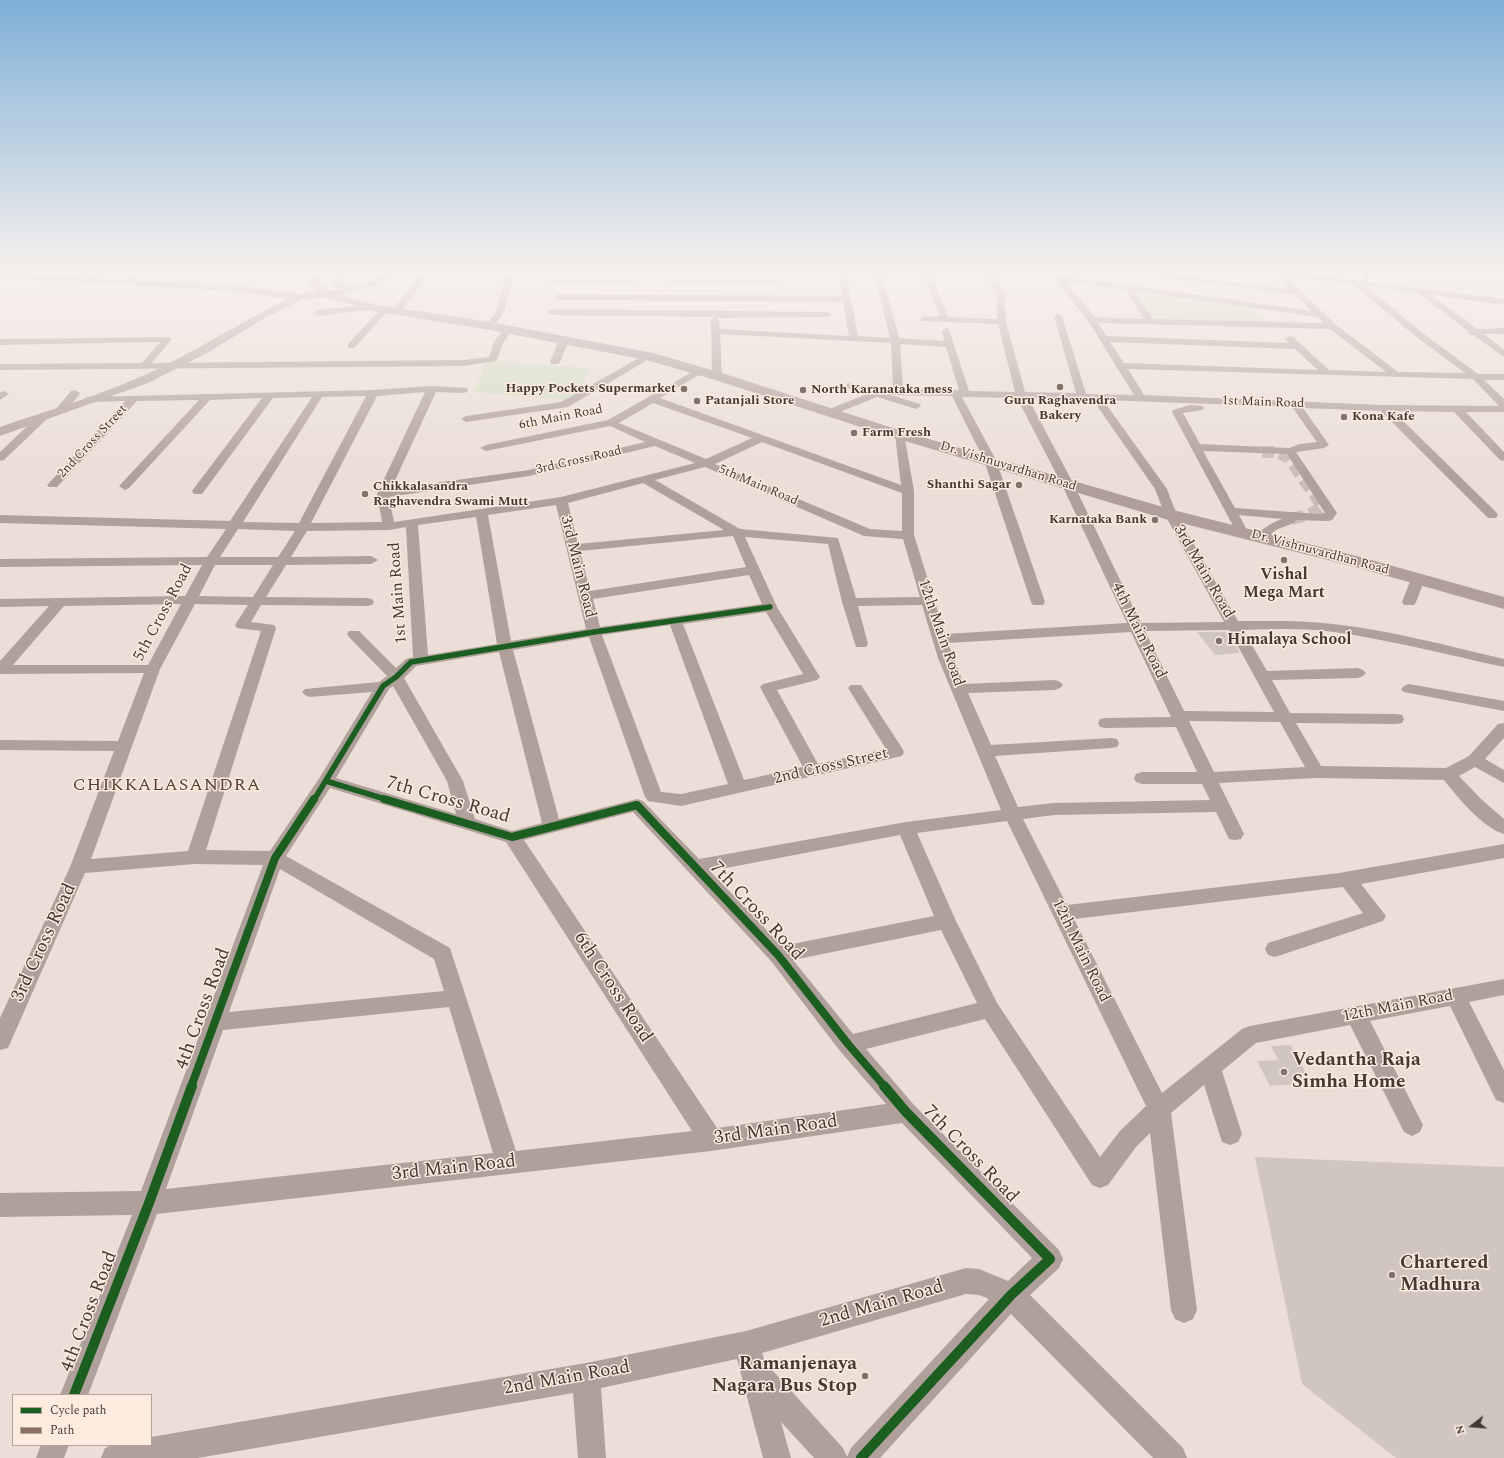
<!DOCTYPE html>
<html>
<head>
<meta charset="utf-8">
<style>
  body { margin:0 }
  #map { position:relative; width:1504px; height:1458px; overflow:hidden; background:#ebded6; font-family:Spectral,serif }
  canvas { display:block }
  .legend { position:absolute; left:12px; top:1394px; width:140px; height:52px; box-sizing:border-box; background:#fdebdf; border:1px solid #b3a49b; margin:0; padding:5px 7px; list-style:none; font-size:12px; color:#433a34 }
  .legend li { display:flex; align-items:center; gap:8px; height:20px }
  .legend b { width:20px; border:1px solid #b3a49b }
  .north { position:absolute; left:1452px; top:1406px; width:40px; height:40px; -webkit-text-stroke:3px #fdebdf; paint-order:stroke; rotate:253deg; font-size:11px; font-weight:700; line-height:16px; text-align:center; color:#433a34 }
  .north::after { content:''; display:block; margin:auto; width:14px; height:18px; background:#433a34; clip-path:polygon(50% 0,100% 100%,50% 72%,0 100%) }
</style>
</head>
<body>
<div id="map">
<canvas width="1504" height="1458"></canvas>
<ul class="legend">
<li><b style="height:5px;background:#1b5e20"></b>Cycle path</li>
<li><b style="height:5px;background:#8d6e63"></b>Path</li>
</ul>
<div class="north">N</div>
</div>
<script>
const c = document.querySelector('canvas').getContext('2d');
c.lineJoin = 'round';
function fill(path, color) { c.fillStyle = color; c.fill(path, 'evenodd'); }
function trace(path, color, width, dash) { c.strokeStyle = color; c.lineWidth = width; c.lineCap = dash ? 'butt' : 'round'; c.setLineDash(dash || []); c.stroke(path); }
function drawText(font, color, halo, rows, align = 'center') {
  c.font = font + ' Spectral,serif'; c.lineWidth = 3; c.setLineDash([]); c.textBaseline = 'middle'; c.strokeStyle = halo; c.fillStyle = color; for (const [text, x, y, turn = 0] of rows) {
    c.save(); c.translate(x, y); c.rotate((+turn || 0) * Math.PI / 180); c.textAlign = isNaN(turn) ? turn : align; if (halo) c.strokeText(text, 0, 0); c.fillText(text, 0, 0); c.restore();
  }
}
fill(new Path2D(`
  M 1371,273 L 1390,273 L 1397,278 L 1410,282 L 1376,278 Z
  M 1397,273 L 1504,273 L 1504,295 L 1418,284 C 1412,278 1404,278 1397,273 Z
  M 1127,290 L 1249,306 L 1267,323 L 1146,319 Z
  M 485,361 L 589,368 L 581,393 L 564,400 L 475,392 Z`), '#d3dcc1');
fill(new Path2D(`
  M 1197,632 L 1228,632 L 1240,653 L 1215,655 Z
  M 1291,1045 L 1311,1083 L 1270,1086 L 1257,1061 L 1278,1060 L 1271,1046 Z
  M 1255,1157 L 1504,1167 L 1504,1458 L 1396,1458 L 1302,1384 Z`), '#d0c6bf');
trace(new Path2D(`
  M 1262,452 L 1277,452 L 1289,458 L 1322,506 L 1313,513 L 1292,519`), '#c9bdb6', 12, [12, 6]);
fill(new Path2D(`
  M 1363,273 L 1369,273 L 1371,275 L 1367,284 L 1362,283 L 1365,275 Z`), '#b0a09b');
fill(new Path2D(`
  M 80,273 L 89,273 L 79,280 L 73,280 L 73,276 Z
  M 136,273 L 145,273 L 130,283 L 124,283 L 124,279 Z
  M 337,273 L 345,273 L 339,283 C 359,284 367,287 384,273 L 392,273 L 380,285 L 342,294 L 339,294 L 339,290 L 347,288 L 333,287 L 329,285 Z
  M 420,273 L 428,273 L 420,287 L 400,312 L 394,312 L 393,310 Z
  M 506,273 L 514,273 L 504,312 L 493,328 L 487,328 L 486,326 L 496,312 Z
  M 838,273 L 846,273 L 858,336 L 890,338 L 874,273 L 882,273 L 899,338 L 944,341 L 942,331 L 946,328 L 949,329 L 969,391 L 1015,392 L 998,324 L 921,321 L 921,317 L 940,316 L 923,273 L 931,273 L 948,317 L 997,319 L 997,296 L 986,273 L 994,273 L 1005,296 L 1006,322 L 1025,392 L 1076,393 L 1054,316 L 1058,313 L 1062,316 L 1086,394 L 1134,395 L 1088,321 L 1055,280 L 1053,273 L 1059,273 L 1062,276 L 1312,311 L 1296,295 L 1145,275 L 1141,273 L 1161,273 L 1290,289 L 1274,273 L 1299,273 L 1504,299 L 1504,305 L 1431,295 L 1477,329 L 1504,328 L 1504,334 L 1484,334 L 1504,350 L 1504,357 L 1473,335 L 1469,334 L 1468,331 L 1418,293 L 1366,286 L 1420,331 L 1478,374 L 1504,374 L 1504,380 L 1484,380 L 1504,399 L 1504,412 L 1466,412 L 1504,452 L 1504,461 L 1500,460 L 1454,412 L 1393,411 L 1496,512 L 1498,515 L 1496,518 L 1488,518 L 1381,411 L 1303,408 L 1329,445 L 1324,448 L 1296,452 L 1337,513 L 1332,520 L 1328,521 L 1296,520 L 1294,523 C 1289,525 1282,527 1276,530 C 1269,535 1268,542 1258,540 L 1256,537 C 1263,527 1272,523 1282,519 L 1239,515 L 1248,532 L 1246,535 L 1238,535 L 1172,412 L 1173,410 L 1190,405 L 1203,406 L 1204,408 L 1203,410 L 1183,413 L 1200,444 L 1289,448 L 1300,444 L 1317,442 L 1292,407 L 1103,400 L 1167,489 L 1177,515 L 1238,621 C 1270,621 1301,620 1333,624 C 1390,630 1448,646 1504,659 L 1504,667 C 1448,655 1391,640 1334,632 C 1304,628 1273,629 1243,630 L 1267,671 L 1358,668 L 1363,670 L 1366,673 L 1363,676 L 1358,678 L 1272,680 L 1290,713 L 1396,714 L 1402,715 L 1404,719 L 1402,723 L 1396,724 L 1296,723 L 1321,766 L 1446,768 L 1469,756 L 1498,724 L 1504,723 L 1504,738 L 1485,759 L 1504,770 L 1504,783 L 1475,767 L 1459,776 L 1481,799 L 1504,819 L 1504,834 C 1483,828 1457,797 1444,780 L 1316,778 L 1219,783 L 1244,834 L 1241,839 L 1235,840 L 1229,839 L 1216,812 L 1054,815 L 1023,819 L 1067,905 L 1339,873 L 1504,844 L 1504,858 L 1361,884 L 1386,916 L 1383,921 L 1275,957 L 1268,955 L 1265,949 L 1268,943 L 1363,913 L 1343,887 L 1074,919 L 1162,1093 L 1242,1029 L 1250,1026 L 1504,979 L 1504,995 L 1469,1002 L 1504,1070 L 1504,1103 L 1496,1100 L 1450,1006 L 1370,1021 L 1423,1125 L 1420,1132 L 1412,1136 L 1404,1132 L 1350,1025 L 1256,1043 L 1222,1071 L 1242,1134 L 1238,1142 L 1230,1145 L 1222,1142 L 1204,1085 L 1171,1113 L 1197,1310 L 1193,1319 L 1184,1323 L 1175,1319 L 1171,1310 L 1150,1133 L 1136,1147 L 1108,1185 L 1100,1188 L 1092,1185 L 985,1019 L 866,1049 L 914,1105 L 1059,1250 L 1063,1259 L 1059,1268 L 1030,1295 L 1183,1448 L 1187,1458 L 1153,1458 L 1011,1314 L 880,1458 L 814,1458 L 781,1422 L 791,1458 L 763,1458 L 737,1359 L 601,1388 L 606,1458 L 578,1458 L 573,1393 L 198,1458 L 101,1458 L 105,1448 L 112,1445 L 151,1445 L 151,1437 L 586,1363 L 746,1331 L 966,1268 L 979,1269 L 1008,1281 L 1032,1258 L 902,1123 L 711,1151 L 157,1214 L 88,1395 L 60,1395 L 132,1215 L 0,1217 L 0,1193 L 141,1191 L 263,865 L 195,864 L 85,873 L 8,1048 L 0,1050 L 0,1018 L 70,867 L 114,751 L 0,750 L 0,740 L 118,741 L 144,673 L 0,674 L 0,661 L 49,606 L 0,607 L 0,599 L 185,596 L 202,565 L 0,567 L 0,559 L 207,557 L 226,529 L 0,523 L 0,515 L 230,521 L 312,397 L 273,398 L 202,494 L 194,494 L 192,491 L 262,398 L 210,400 L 129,488 L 125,490 L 119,486 L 121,484 L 199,400 L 137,401 L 57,487 L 49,487 L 47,485 L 49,483 L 125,401 L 91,402 L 87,401 L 86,399 L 87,397 L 373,390 L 432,386 L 467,388 L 468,390 L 467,392 L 463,393 L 436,392 L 391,489 L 529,470 L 645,442 L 610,426 L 486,451 L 480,448 L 486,445 L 608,420 L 701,367 L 706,370 L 704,372 L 660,398 L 901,485 L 895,435 L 896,433 L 904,433 L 914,491 L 914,535 L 945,634 L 1127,623 L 1062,485 L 1017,398 L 962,397 L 996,460 L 1045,602 L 1043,605 L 1033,605 L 1031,602 L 984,460 L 952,396 L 891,395 L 920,404 L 921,406 L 916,409 L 877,397 L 835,414 L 827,414 L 826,412 L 827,410 L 867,394 L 847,388 L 846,386 L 847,384 L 851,383 L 876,390 L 893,389 L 891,343 L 720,334 L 722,376 L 717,379 L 712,376 L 711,320 L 714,317 L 551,315 L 547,312 L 551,309 L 827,312 L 831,315 L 830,317 L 716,318 L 719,320 L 720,329 L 849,336 L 843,302 L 557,300 L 553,297 L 557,294 L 842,296 ZM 1285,276 L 1354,285 L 1414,335 L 1465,373 L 1398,372 L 1335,324 ZM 1066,282 L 1126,290 L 1144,319 L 1095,317 ZM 1135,291 L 1318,317 L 1324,323 L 1153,319 ZM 1098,323 L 1330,329 L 1386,372 L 1329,370 L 1293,337 L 1290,336 L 1285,339 L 1289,343 L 1107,336 ZM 1110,342 L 1295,349 L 1318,370 L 1124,363 ZM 900,344 L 946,347 L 959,390 L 903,389 ZM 1128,369 L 1473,379 L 1499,406 L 1384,405 L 1144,395 ZM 425,392 L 377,494 L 382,522 L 311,523 L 377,396 ZM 366,396 L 299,523 L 243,522 L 322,397 ZM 1028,398 L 1093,400 L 1155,489 L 1165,515 L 1224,622 L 1141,623 L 1074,485 ZM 653,403 L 752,438 L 706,459 L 619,423 ZM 762,442 L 902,493 L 902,531 L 870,529 L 715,464 ZM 655,446 L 695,463 L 561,497 L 394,522 L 389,497 L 529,476 ZM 1203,451 L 1287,454 L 1325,513 L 1319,514 L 1235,508 ZM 705,467 L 864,536 L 903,539 L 920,597 L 856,598 L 838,538 L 740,529 L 655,480 ZM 643,483 L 724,530 L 578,544 L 568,503 ZM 556,505 L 586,629 L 511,641 L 488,515 ZM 476,517 L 497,644 L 428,655 L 418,525 ZM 406,527 L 413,657 L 406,659 L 396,668 L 359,631 L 349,631 L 347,634 L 349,637 L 387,676 L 379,682 L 305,689 L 302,692 L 305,695 L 310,697 L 372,692 L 320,777 L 270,851 L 206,850 L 276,628 L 274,625 L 251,622 L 261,605 L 367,606 L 372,605 L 374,602 L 372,599 L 367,598 L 266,597 L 286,565 L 371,564 L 378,560 L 371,556 L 291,557 L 307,531 L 389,530 ZM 238,529 L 295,531 L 278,557 L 220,557 ZM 733,536 L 746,567 L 590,591 L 580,551 ZM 745,537 L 828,544 L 842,602 L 856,647 L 866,647 L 868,644 L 858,606 L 922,605 L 938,658 L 1001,810 L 906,822 L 699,859 L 643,801 L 637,799 L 559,819 L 513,650 L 589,637 L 645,797 L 648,801 L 681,806 L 902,756 L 904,752 L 902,748 L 861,685 L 851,685 L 848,688 L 886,749 L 818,764 L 777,690 L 817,680 L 820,677 L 777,607 ZM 215,565 L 273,565 L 253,597 L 199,596 ZM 749,575 L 762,604 L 600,627 L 593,599 ZM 181,604 L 148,665 L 13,665 L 64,606 ZM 195,604 L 248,605 L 235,625 L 237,628 L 261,631 L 188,851 L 91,859 L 160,669 ZM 766,612 L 803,674 L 763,684 L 760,687 L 803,767 L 744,780 L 683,624 ZM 670,625 L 728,784 L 681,794 L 661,792 L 602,635 ZM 1229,630 L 1274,712 L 1184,711 L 1145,631 ZM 1131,632 L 1171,717 L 1106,718 L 1100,719 L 1098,723 L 1100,727 L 1106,728 L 1176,727 L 1197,772 L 1142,772 L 1136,774 L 1134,778 L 1136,782 L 1142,784 L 1202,784 L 1210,800 L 1054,803 L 1018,807 L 995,756 L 1111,748 L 1117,747 L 1119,743 L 1117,739 L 1111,738 L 991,745 L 968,693 L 1055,690 L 1060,688 L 1063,685 L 1060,682 L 1055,680 L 964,684 L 948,643 ZM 499,652 L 542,823 L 512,831 L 475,819 L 463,781 L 404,678 L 416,666 ZM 393,686 L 447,781 L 456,814 L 336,778 L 389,689 ZM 1189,721 L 1280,722 L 1305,767 L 1214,772 ZM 330,788 L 506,842 L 692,1131 L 516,1151 L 450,948 L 286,856 ZM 633,812 L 771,961 L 840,1051 L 886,1104 L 717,1128 L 524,840 ZM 1007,821 L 1146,1106 L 1120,1131 L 1100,1157 L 997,1003 L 956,921 L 917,833 ZM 900,835 L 934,916 L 782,946 L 710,871 ZM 280,869 L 434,959 L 444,991 L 229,1012 ZM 941,930 L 977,1003 L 853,1034 L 793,960 ZM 449,1007 L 493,1153 L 166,1189 L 223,1030 ZM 966,1294 L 979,1295 L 989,1299 L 851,1448 L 847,1457 L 843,1448 L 765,1362 L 762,1353 Z
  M 666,279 L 780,279 L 784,281 L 780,283 L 666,283 Z
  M 550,280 L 633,280 L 637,282 L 633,284 L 553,284 L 549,282 Z
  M 372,304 L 376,307 L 375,309 L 318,316 L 314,313 L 318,310 Z
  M 385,306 L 388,307 L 388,311 L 354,348 L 348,348 L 348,344 L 382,307 Z
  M 508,326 L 512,329 L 504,342 L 496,361 L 464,366 L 0,370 L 0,364 L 142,363 L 160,342 L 0,345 L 0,339 L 170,337 L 172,339 L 152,363 L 464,360 L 489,357 L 494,342 L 505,327 Z
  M 564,337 L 569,340 L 560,362 L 558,364 L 552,364 L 550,362 L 559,340 Z
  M 648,353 L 653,356 L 651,358 L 568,407 L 466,422 L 461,419 L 466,416 L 561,402 Z
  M 75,390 L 80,393 L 79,395 L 64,413 L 56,413 L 55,411 L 56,409 L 71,391 Z
  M 4,391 L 9,394 L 0,400 L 0,392 Z
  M 44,413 L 48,414 L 49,416 L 48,418 L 4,460 L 0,461 L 0,452 L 40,414 Z
  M 1418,575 L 1423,576 L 1425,579 L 1416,602 L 1414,605 L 1404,605 L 1402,602 L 1411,579 L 1413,576 Z
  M 1409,684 L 1504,701 L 1504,711 L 1404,692 L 1401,689 L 1404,686 Z
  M 41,1445 L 69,1445 L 64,1458 L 36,1458 Z`), '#b0a09b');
fill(new Path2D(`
  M 0,273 L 232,285 L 299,294 L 342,289 L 347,292 L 342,295 L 301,300 L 265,318 L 209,352 L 148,383 L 0,436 L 0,427 C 46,411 95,397 140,377 C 191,355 238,323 288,299 L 232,291 L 0,278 Z`), '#b0a09b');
fill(new Path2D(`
  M 314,273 L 325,273 L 320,279 L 320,284 L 330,292 L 373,304 L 490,322 L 653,353 L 722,373 L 905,432 L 1177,511 L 1364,558 L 1504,597 L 1504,609 L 1352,566 L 1165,519 L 895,438 L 712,379 L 646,360 L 490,330 L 372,311 L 322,296 L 308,285 L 308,278 Z`), '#b09e9a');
trace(new Path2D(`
  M 1365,283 L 1368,275 L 1366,273`), '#8d6e63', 3, [5.5, 3]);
trace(new Path2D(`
  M 326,781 L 388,800
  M 314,800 L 383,686 L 396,677 L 411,662 L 594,632 L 770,607`), '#1b5e20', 5.5);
trace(new Path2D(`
  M 384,799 L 512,837 L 637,805 L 778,955 L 848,1044 L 885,1087
  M 191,1087 L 275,858 L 314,799`), '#1b5e20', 8);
trace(new Path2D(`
  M 74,1395 L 149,1203 L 192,1086
  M 861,1458 L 1011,1295 L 1050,1259 L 906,1112 L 884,1086`), '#1b5e20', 10);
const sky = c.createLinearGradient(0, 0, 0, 477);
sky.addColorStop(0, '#7fb0d7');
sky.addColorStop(0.57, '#f6f0ed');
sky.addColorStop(1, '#f6f0ed00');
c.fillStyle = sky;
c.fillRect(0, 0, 1504, 477);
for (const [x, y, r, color] of [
  [1060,387,4,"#7e736d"],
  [684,389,4,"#7e736d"],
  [803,390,4,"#7e736d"],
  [697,401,4,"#7e736d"],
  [1344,417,4,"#7e736d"],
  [854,433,4,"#7e736d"],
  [1019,485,4,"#7e736d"],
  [365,494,4,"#7e736d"],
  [1155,520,4,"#7e736d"],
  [1284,560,4,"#7e736d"],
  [1219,641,4,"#7e736d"],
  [1284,1072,4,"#7e736d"],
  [1392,1275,4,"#7e736d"],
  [865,1376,4,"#7e736d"]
]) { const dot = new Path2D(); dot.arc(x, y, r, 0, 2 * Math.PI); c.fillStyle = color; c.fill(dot); trace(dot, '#fdebdf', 1.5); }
drawText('bold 13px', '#433a34', '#fdebdf', [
  ["Happy Pockets Supermarket",676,389,"right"],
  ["North Karanataka mess",811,390],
  ["Patanjali Store",705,401],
  ["Guru Raghavendra",1060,401,"center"],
  ["Bakery",1060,416,"center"],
  ["Kona Kafe",1352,417],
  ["Farm Fresh",862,433],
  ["Shanthi Sagar",1011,485,"right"],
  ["Chikkalasandra",373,487],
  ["Raghavendra Swami Mutt",373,502],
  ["Karnataka Bank",1147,520,"right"]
], 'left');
drawText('13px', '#433a34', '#fdebdf', [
  ["1st Main Road",1263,403,2],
  ["6th Main Road",561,418,-11],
  ["2nd Cross Street",93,442,-47],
  ["3rd Cross Road",579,461,-13],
  ["Dr. Vishnuvardhan Road",1008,467,17],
  ["5th Main Road",758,486,23],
  ["Dr. Vishnuvardhan Road",1320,553,15]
]);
drawText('16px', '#433a34', '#fdebdf', [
  ["3rd Main Road",577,567,76],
  ["3rd Main Road",1203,572,60],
  ["1st Main Road",399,593,-94],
  ["5th Cross Road",164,613,-62],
  ["4th Main Road",1138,631,64],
  ["12th Main Road",940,633,71],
  ["2nd Cross Street",831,767,-13],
  ["12th Main Road",1080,951,64],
  ["12th Main Road",1398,1007,-11]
]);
drawText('bold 16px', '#433a34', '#fdebdf', [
  ["Vishal",1284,576],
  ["Mega Mart",1284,594],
  ["Himalaya School",1227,641,"left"]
]);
c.letterSpacing = '1px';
drawText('18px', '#554336', '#fdebdf', [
  ["CHIKKALASANDRA",167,786]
]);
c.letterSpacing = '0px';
drawText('19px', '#433a34', '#fdebdf', [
  ["7th Cross Road",448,801,16],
  ["7th Cross Road",756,912,47],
  ["3rd Cross Road",45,943,-65],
  ["6th Cross Road",612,988,57],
  ["4th Cross Road",204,1009,-70],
  ["3rd Main Road",776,1131,-8],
  ["7th Cross Road",970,1155,46],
  ["3rd Main Road",454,1169,-6],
  ["2nd Main Road",882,1305,-16],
  ["4th Cross Road",90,1312,-69],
  ["2nd Main Road",567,1379,-10]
]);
drawText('bold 19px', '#433a34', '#fdebdf', [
  ["Vedantha Raja",1292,1061],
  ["Simha Home",1292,1083],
  ["Chartered",1400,1264],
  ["Madhura",1400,1286],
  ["Ramanjenaya",857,1365,"right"],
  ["Nagara Bus Stop",857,1387,"right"]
], 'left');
</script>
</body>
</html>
